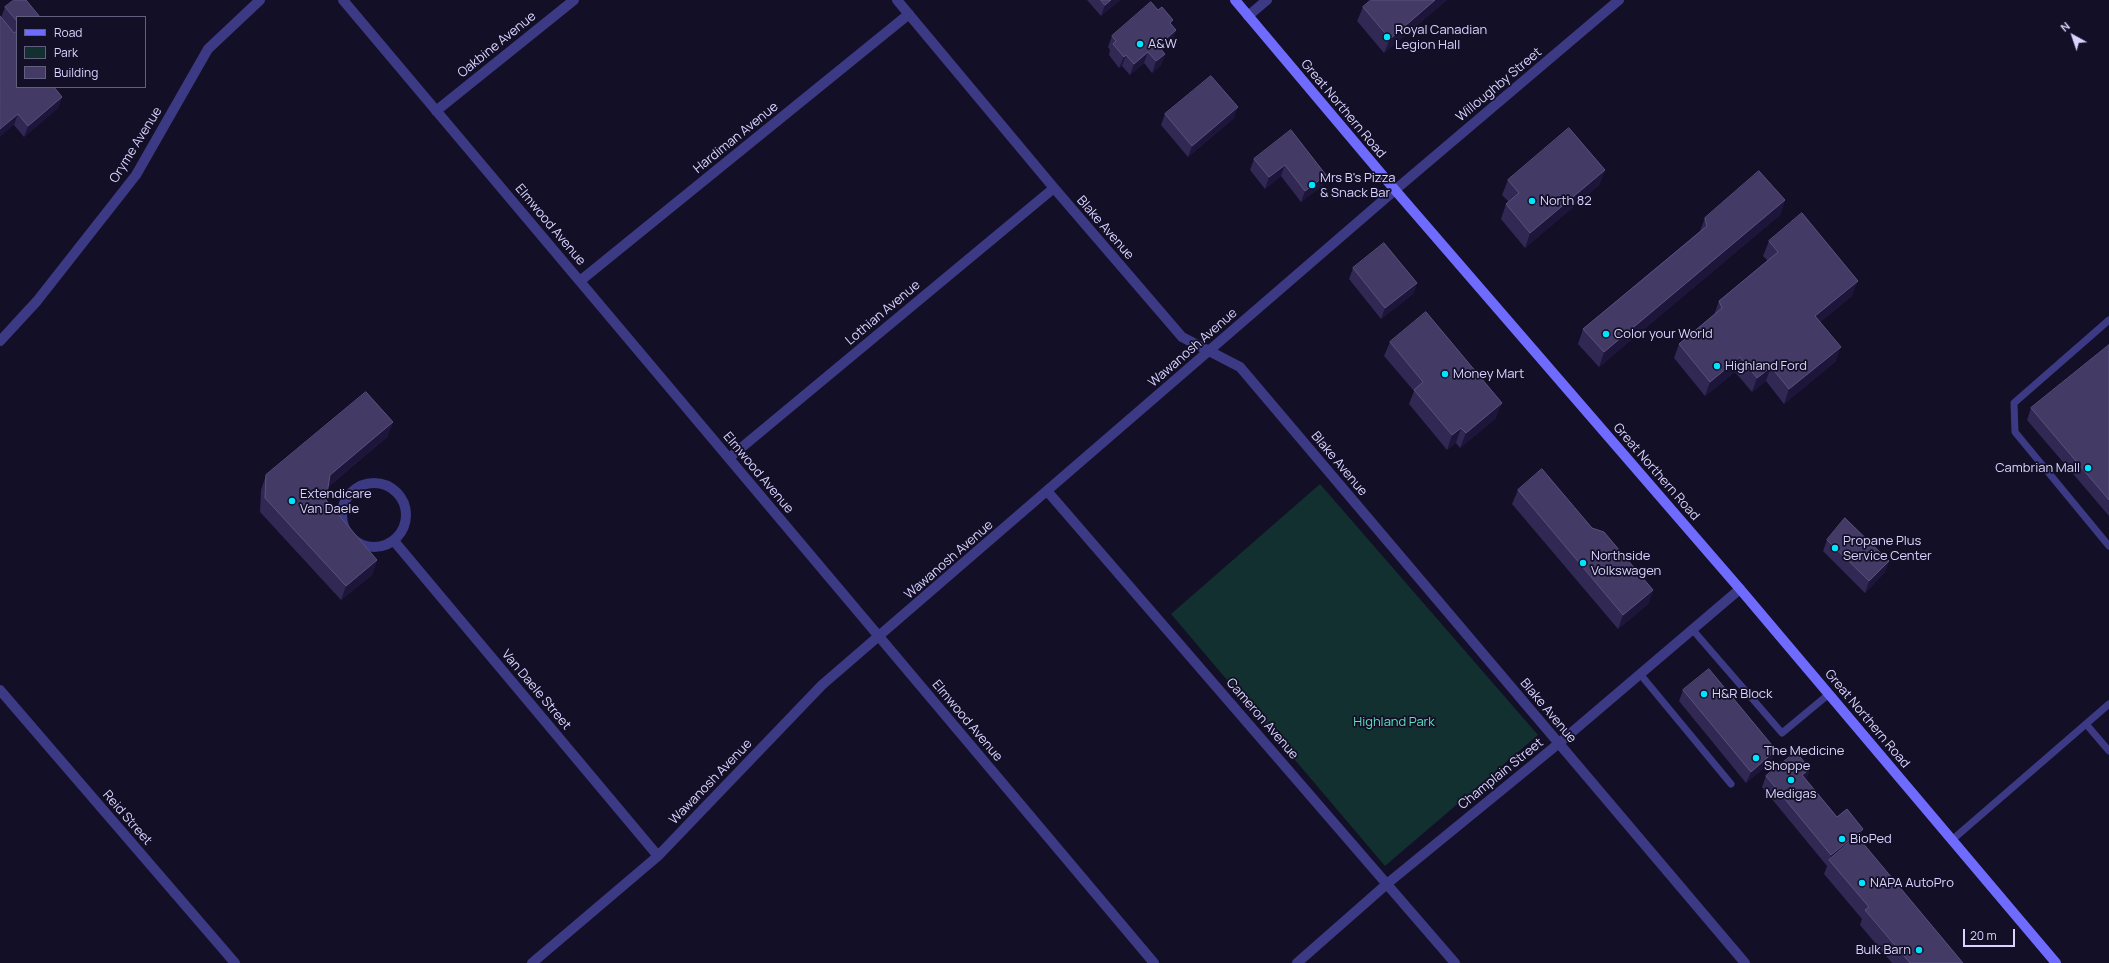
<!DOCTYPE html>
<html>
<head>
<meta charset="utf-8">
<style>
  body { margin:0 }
  #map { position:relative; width:2109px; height:963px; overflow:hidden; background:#130f26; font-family:Manrope,sans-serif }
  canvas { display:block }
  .legend { position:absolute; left:16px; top:16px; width:130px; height:72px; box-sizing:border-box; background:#130f26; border:1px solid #625e7d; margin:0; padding:5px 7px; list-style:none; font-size:12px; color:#d9d4ff }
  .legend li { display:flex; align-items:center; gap:8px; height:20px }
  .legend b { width:20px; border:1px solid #625e7d }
  .north { position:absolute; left:2053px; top:16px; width:40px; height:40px; -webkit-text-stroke:3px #130f26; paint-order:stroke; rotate:320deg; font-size:11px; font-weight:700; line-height:16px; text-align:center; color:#d9d4ff }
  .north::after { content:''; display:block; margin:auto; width:14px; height:18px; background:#d9d4ff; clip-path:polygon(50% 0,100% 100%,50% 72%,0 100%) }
  .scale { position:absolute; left:1963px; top:929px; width:52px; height:18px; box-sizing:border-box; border:2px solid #d9d4ff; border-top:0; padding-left:5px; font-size:12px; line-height:14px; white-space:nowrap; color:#d9d4ff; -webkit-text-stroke:3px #130f26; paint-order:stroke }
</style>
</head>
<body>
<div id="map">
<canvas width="2109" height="963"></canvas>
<ul class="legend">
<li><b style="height:5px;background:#6f6bff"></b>Road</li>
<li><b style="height:11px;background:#12302f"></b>Park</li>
<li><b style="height:11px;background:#433a66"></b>Building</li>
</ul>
<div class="north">N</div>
<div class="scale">20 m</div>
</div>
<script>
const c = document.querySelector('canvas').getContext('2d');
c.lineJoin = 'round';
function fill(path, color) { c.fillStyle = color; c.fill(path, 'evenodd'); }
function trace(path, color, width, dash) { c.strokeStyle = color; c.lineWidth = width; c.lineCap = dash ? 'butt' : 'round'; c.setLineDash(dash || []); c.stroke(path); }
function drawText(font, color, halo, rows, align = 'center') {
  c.font = font + ' Manrope,sans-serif'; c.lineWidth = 3.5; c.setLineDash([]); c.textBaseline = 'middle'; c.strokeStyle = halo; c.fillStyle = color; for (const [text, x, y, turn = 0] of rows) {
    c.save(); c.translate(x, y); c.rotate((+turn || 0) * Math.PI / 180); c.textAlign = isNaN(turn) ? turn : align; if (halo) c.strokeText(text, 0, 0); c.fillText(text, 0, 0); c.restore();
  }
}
fill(new Path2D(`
  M 1320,484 L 1538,735 L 1385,866 L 1171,614 Z`), '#12302f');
trace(new Path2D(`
  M 2109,320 L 2014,403 L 2015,432 L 2109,546
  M 1692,629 L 1782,733 L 1829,694
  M 1640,674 L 1731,784
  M 2086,724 L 2109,751
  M 1952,840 L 2109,704`), '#3d3a85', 7);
trace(new Path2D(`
  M 343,0 L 1154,963
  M 897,0 L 1054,188 L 1182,337 L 1240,367 L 1745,963
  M 1248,16 L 1267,0
  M 436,111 L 574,0
  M 580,281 L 909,14
  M 0,341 L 37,301 L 136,175 L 208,49 L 260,0
  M 729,458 L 1054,188
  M342 515a32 32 0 1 1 64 0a32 32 0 1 1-64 0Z
  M 1048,492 L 1455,963
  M 394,541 L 658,856
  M 0,690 L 235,963
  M 532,963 L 658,856 L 822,685 L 1395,190 L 1619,0
  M 1297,963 L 1388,883 L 1558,744 L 1740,589`), '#3d3a85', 10);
trace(new Path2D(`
  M 1235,0 L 1395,190 L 1740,589 L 2056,963`), '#6f6bff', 10);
fill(new Path2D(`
  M 1087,0 L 1120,0 L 1101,16 Z
  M 1447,0 L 1384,53 L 1357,21 L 1363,7 Z
  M 5,7 L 17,17 L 17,87 L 62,97 L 58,108 L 24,137 L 14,125 L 1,18 Z
  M 1158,10 L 1176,30 L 1172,41 L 1162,50 L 1165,54 L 1161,65 L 1152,73 L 1144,63 L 1130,75 L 1122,66 L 1119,68 L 1109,55 L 1110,50 L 1108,47 L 1112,36 Z
  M 1165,114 L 1234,118 L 1188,157 L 1161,125 Z
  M 1254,159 L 1326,175 L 1322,186 L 1301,202 L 1281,176 L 1265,189 L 1250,170 Z
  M 1605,170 L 1599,185 L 1525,248 L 1501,219 L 1506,204 L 1509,202 L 1502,195 L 1508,180 Z
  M 1785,200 L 1780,215 L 1599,367 L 1578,344 L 1583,329 L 1700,231 L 1705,218 Z
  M 1769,241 L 1852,296 L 1820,322 L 1836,361 L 1784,404 L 1766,381 L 1752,392 L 1735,372 L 1705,396 L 1674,358 L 1679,344 L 1714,315 L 1719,301 L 1768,261 L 1763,256 Z
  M 1353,268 L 1417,283 L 1413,294 L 1381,319 L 1349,279 Z
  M 1390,342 L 1496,418 L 1460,448 L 1456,443 L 1447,450 L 1409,404 L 1414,391 L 1384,356 Z
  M 2109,345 L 2109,516 L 2027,420 L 2031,408 Z
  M 393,422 L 387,437 L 328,487 L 326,500 L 377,560 L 372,575 L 341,600 L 260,512 L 261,490 L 266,475 Z
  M 1518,490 L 1592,528 L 1653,590 L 1648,604 L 1618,629 L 1512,504 Z
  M 1827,540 L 1889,561 L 1885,572 L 1865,593 L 1823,551 Z
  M 1683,690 L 1772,761 L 1746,783 L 1679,701 Z
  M 1810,769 L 1806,779 L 1837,817 L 1863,829 L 1859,840 L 1963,963 L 1892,963 L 1860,925 L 1862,919 L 1824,874 L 1827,866 L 1762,787 L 1766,776 Z`), '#312854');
fill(new Path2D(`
  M 1111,0 L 1120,0 L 1101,16 L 1105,5 Z
  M 1435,0 L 1447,0 L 1384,53 L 1390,39 Z
  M 1176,30 L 1172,41 L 1154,57 L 1158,46 Z
  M 1148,52 L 1144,63 L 1130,75 L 1134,64 Z
  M 1165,54 L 1161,65 L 1152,73 L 1156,61 Z
  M 1126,55 L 1122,66 L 1119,68 L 1124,57 Z
  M 62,97 L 58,108 L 24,137 L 28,126 Z
  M 1238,107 L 1234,118 L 1188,157 L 1192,146 Z
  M 18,114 L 14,125 L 0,137 L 0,129 Z
  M 1285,165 L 1281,176 L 1265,189 L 1269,177 Z
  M 1605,170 L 1599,185 L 1525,248 L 1530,233 Z
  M 1326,175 L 1322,186 L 1301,202 L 1305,191 Z
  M 1785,200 L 1780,215 L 1599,367 L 1604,352 Z
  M 1858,281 L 1852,296 L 1810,330 L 1815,316 Z
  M 1417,283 L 1413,294 L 1381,319 L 1385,308 Z
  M 1841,347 L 1836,361 L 1784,404 L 1789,389 Z
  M 1740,357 L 1735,372 L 1705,396 L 1710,382 Z
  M 1771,367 L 1766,381 L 1752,392 L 1757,378 Z
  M 1502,403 L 1496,418 L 1460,448 L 1466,433 Z
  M 393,422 L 387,437 L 324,490 L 330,475 Z
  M 1461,428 L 1456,443 L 1447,450 L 1452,435 Z
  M 377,560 L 372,575 L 341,600 L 346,586 Z
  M 1889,561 L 1885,572 L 1865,593 L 1869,581 Z
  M 1653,590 L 1648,604 L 1618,629 L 1623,615 Z
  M 1776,750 L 1772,761 L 1746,783 L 1751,772 Z
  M 1810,769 L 1806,780 L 1802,775 Z
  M 1863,829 L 1859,840 L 1830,860 L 1831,855 Z`), '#1d163a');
const building = new Path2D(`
  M 14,0 L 26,0 L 40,17 L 17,17 L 17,21 L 5,7 Z
  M 1101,0 L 1111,0 L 1105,5 Z
  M 1371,0 L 1435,0 L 1390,39 L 1363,7 Z
  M 1151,2 L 1158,10 L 1162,7 L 1173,20 L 1170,23 L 1176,30 L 1158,46 L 1165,54 L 1156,61 L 1148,52 L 1134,64 L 1126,55 L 1124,57 L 1113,44 L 1116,41 L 1112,36 Z
  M 0,16 L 14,33 L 17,31 L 17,87 L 54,87 L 62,97 L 28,126 L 18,114 L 0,129 Z
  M 1211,76 L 1238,107 L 1192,146 L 1165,114 Z
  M 1569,128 L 1605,170 L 1530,233 L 1506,204 L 1519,193 L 1508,180 Z
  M 1291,130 L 1326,175 L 1305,191 L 1285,165 L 1269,177 L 1254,159 Z
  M 1759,171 L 1785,200 L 1604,352 L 1583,329 L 1707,226 L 1705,218 Z
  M 1802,213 L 1858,281 L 1815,316 L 1841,347 L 1789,389 L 1771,367 L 1757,378 L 1740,357 L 1710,382 L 1679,344 L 1722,308 L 1719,301 L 1778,252 L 1769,241 Z
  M 1384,243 L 1417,283 L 1385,308 L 1353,268 Z
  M 1426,312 L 1502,403 L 1466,433 L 1461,428 L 1452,435 L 1414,390 L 1423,382 L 1390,342 Z
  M 2109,345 L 2109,500 L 2031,408 Z
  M 366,392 L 393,422 L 330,475 L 326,500 L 377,560 L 346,586 L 265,498 L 266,475 Z
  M 1542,469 L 1592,528 L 1604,532 L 1653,590 L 1623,615 L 1518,490 Z
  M 1845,518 L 1889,561 L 1869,581 L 1827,540 Z
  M 1709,669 L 1776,750 L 1751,772 L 1683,690 Z
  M 1796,752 L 1810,769 L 1802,775 L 1837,817 L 1847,809 L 1863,829 L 1831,855 L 1766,776 Z
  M 1857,836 L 1963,963 L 1910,963 L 1865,910 L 1869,907 L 1829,860 Z`);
fill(building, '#433a66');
trace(building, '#5a527e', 1);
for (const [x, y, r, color] of [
  [1387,37,4,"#00e5ff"],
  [1140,44,4,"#00e5ff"],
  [1312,185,4,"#00e5ff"],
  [1532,201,4,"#00e5ff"],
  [1606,334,4,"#00e5ff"],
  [1717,366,4,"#00e5ff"],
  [1445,374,4,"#00e5ff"],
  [2088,468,4,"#00e5ff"],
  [292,501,4,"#00e5ff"],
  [1835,548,4,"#00e5ff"],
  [1583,563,4,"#00e5ff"],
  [1704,694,4,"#00e5ff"],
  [1756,758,4,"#00e5ff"],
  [1791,780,4,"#00e5ff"],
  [1842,839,4,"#00e5ff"],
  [1862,883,4,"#00e5ff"],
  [1919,950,4,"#00e5ff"]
]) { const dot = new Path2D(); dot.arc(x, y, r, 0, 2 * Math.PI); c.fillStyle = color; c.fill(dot); trace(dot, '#130f26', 1.5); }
drawText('13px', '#d9d4ff', '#130f26', [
  ["Royal Canadian",1395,30],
  ["Legion Hall",1395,45],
  ["A&W",1148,44],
  ["Mrs B's Pizza",1320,178],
  ["& Snack Bar",1320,193],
  ["North 82",1540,201],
  ["Color your World",1614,334],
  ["Highland Ford",1725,366],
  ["Money Mart",1453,374],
  ["Cambrian Mall",2080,468,"right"],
  ["Extendicare",300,494],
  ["Van Daele",300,509],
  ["Propane Plus",1843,541],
  ["Service Center",1843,556],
  ["Northside",1591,556],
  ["Volkswagen",1591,571],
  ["H&R Block",1712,694],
  ["The Medicine",1764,751],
  ["Shoppe",1764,766],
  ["Medigas",1791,794,"center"],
  ["BioPed",1850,839],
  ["NAPA AutoPro",1870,883],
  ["Bulk Barn",1911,950,"right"]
], 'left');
drawText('13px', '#d9d4ff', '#130f26', [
  ["Oakbine Avenue",497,45,-39],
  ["Willoughby Street",1499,85,-40],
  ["Great Northern Road",1343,109,50],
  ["Hardiman Avenue",736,138,-39],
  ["Oryme Avenue",136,145,-58],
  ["Elmwood Avenue",550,225,50],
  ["Blake Avenue",1105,228,49],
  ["Lothian Avenue",883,313,-40],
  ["Wawanosh Avenue",1193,348,-41],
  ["Blake Avenue",1339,464,50],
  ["Great Northern Road",1656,472,49],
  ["Elmwood Avenue",758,473,50],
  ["Wawanosh Avenue",949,560,-41],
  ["Van Daele Street",536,690,50],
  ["Blake Avenue",1548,711,50],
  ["Cameron Avenue",1262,719,49],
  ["Great Northern Road",1867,719,50],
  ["Elmwood Avenue",967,721,50],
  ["Champlain Street",1501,774,-39],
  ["Wawanosh Avenue",711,782,-46],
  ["Reid Street",127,818,49]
]);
drawText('13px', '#5fe0c0', '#130f26', [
  ["Highland Park",1394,722]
]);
</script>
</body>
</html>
